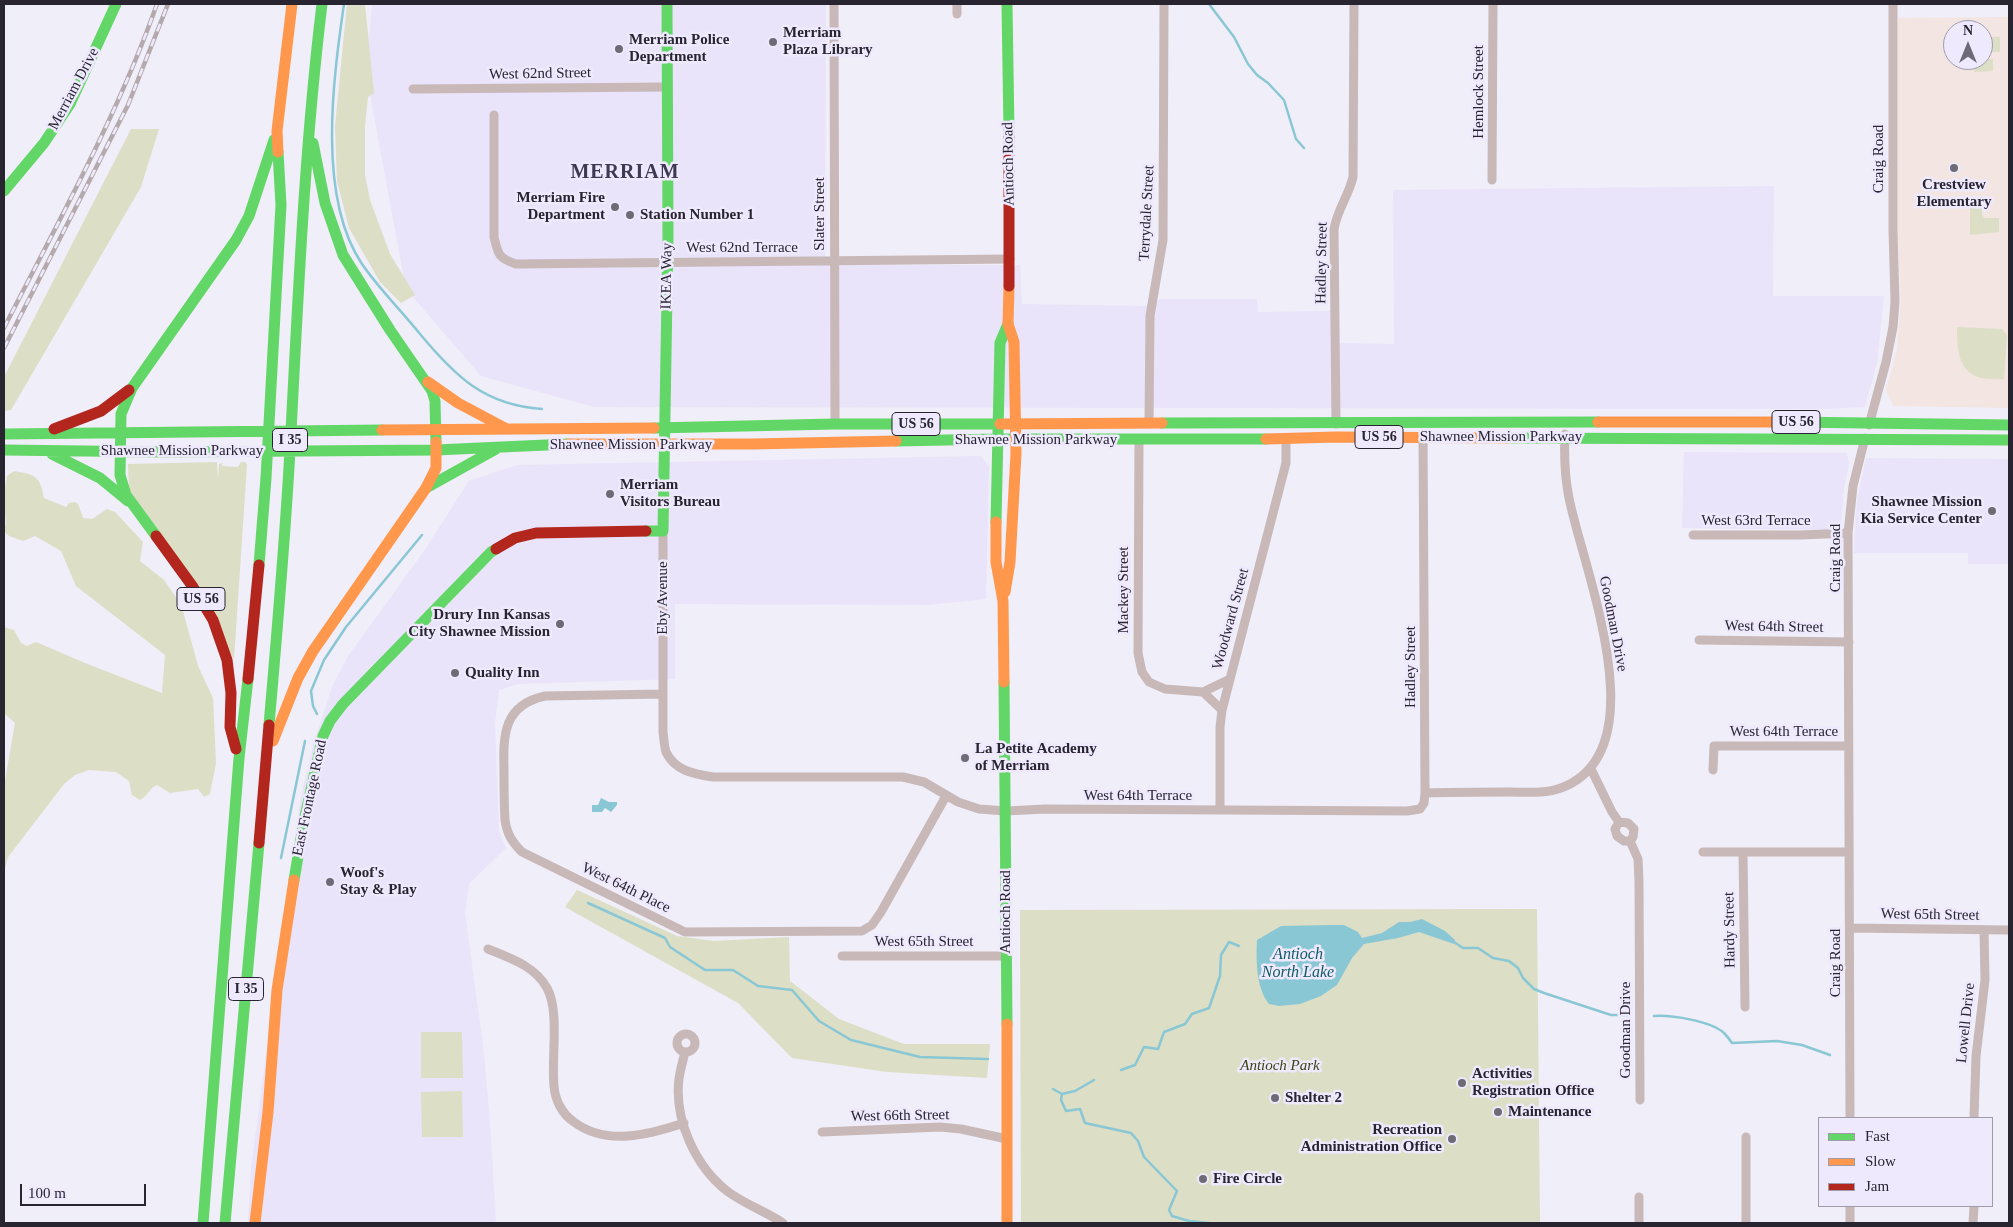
<!DOCTYPE html>
<html>
<head>
<meta charset="utf-8">
<style>
  body { margin:0 }
  #map { position:relative; width:2013px; height:1227px; overflow:hidden; background:#f0eef8; font-family:Georgia,serif }
  canvas { display:block }
  .frame { position:absolute; inset:0; border:5px solid #282531; pointer-events:none }
  .legend { position:absolute; left:1818px; top:1117px; width:175px; height:90px; box-sizing:border-box; background:#eee9fd; border:1px solid #9f9bab; margin:0; padding:6px 9px; list-style:none; font-size:15px; color:#282531 }
  .legend li { display:flex; align-items:center; gap:10px; height:25px }
  .legend b { width:25px; border:1px solid #9f9bab }
  .north { position:absolute; left:1943px; top:20px; width:50px; height:50px; box-sizing:border-box; background:#eee9fd; border:1px solid #9f9bab; border-radius:50%; rotate:0deg; font-size:14px; font-weight:700; line-height:20px; text-align:center; color:#282531 }
  .north::after { content:''; display:block; margin:auto; width:18px; height:22px; background:#6e6b77; clip-path:polygon(50% 0,100% 100%,50% 72%,0 100%) }
  .scale { position:absolute; left:20px; top:1184px; width:126px; height:22px; box-sizing:border-box; border:2px solid #282531; border-top:0; padding-left:6px; font-size:15px; line-height:18px; white-space:nowrap; color:#282531; -webkit-text-stroke:4px #eee9fd; paint-order:stroke }
</style>
</head>
<body>
<div id="map">
<canvas width="2013" height="1227"></canvas>
<div class="frame"></div>
<ul class="legend">
<li><b style="height:6px;background:#63d668"></b>Fast</li>
<li><b style="height:6px;background:#ff974d"></b>Slow</li>
<li><b style="height:6px;background:#b3261e"></b>Jam</li>
</ul>
<div class="north">N</div>
<div class="scale">100 m</div>
</div>
<script>
const c = document.querySelector('canvas').getContext('2d');
c.lineJoin = 'round';
function fill(path, color) { c.fillStyle = color; c.fill(path, 'evenodd'); }
function trace(path, color, width, dash) { c.strokeStyle = color; c.lineWidth = width; c.lineCap = dash ? 'butt' : 'round'; c.setLineDash(dash || []); c.stroke(path); }
function drawText(font, color, halo, rows, align = 'center') {
  c.font = font + ' Georgia,serif'; c.lineWidth = 5; c.setLineDash([]); c.textBaseline = 'middle'; c.strokeStyle = halo; c.fillStyle = color; for (const [text, x, y, turn = 0] of rows) {
    c.save(); c.translate(x, y); c.rotate((+turn || 0) * Math.PI / 180); c.textAlign = isNaN(turn) ? turn : align; if (halo) c.strokeText(text, 0, 0); c.fillText(text, 0, 0); c.restore();
  }
}
fill(new Path2D(`
  M 372,4 L 826,4 L 825,265 L 1020,265 L 1022,304 L 1144,306 L 1160,299 L 1257,299 L 1258,312 L 1331,311 L 1333,343 L 1394,344 L 1393,190 L 1774,186 L 1773,296 L 1884,296 L 1877,363 L 1865,407 L 1824,409 L 594,407 L 481,376 L 406,289 L 366,73 Z
  M 1684,452 L 1847,453 L 1849,464 L 1844,488 L 1841,524 L 1834,530 L 1682,528 Z
  M 981,456 L 989,467 L 986,599 L 927,605 L 675,604 L 675,679 L 518,684 L 499,690 L 495,723 L 499,832 L 506,848 L 469,884 L 465,913 L 483,1045 L 490,1121 L 496,1223 L 248,1223 L 251,1168 L 300,800 L 313,745 L 332,687 L 348,656 L 424,551 L 469,481 L 517,465 Z
  M 1866,458 L 2009,459 L 2009,564 L 1968,564 L 1968,553 L 1854,553 L 1857,500 Z`), '#e9e4fa');
fill(new Path2D(`
  M 2009,17 L 2009,408 L 1893,406 L 1886,390 L 1897,350 L 1901,301 L 1898,240 L 1898,18 ZM 1953,30 L 1983,30 L 1983,60 L 1953,60 Z`), '#f2e5e2');
fill(new Path2D(`
  M 347,4 L 365,4 L 374,93 L 368,97 L 365,126 L 365,175 L 370,200 L 390,254 L 415,295 L 401,303 L 380,282 L 349,228 L 337,181 L 335,126 Z
  M 1983,37 L 2000,37 L 2000,52 L 1988,52 L 1987,54 L 1983,54 Z
  M 1993,59 L 1993,71 L 1974,72 L 1974,60 Z
  M 131,129 L 159,129 L 141,187 L 11,410 L 4,411 L 4,377 Z
  M 1970,198 L 1982,198 L 1982,215 L 1984,218 L 1999,218 L 1999,232 L 1970,235 Z
  M 1957,327 L 2002,329 L 2007,335 L 2004,379 C 1963,382 1957,364 1957,327 Z
  M 217,462 L 218,480 L 219,464 L 222,463 L 222,466 L 238,467 L 241,462 L 245,462 L 247,465 L 234,659 L 129,489 L 128,464 Z
  M 14,471 C 36,475 40,476 44,498 L 66,507 L 69,503 L 75,502 L 78,504 L 83,518 L 92,519 L 107,509 L 115,512 L 143,542 L 140,561 L 164,580 L 178,600 L 183,611 L 198,666 L 213,698 L 216,763 L 210,794 L 204,797 L 198,789 L 170,793 L 157,785 C 149,788 148,796 140,800 L 132,795 L 129,781 L 116,772 L 89,770 L 75,775 L 64,784 L 8,857 L 4,873 L 4,786 L 15,723 L 4,713 L 4,627 L 14,630 L 21,643 L 27,646 L 36,642 L 85,663 L 162,693 L 165,655 L 76,586 L 61,551 L 35,536 L 23,541 L 9,536 L 4,531 L 6,523 L 4,494 L 7,476 Z
  M 577,890 L 677,936 L 714,941 L 789,937 L 790,981 L 839,1019 L 904,1044 L 990,1044 L 987,1078 L 887,1072 L 792,1058 L 738,1003 L 565,907 Z
  M 1537,909 L 1540,1223 L 1021,1223 L 1020,910 Z
  M 421,1032 L 462,1032 L 463,1078 L 421,1078 Z
  M 462,1091 L 463,1137 L 422,1137 L 421,1092 Z`), '#dcdec5');
fill(new Path2D(`
  M 601,798 L 609,802 L 617,802 L 617,805 L 611,812 L 605,808 L 602,812 L 592,812 L 592,805 L 598,805 Z
  M 1422,919 L 1445,931 L 1455,940 L 1454,944 L 1419,932 L 1398,938 L 1364,944 L 1352,958 L 1337,985 L 1321,996 L 1300,1004 L 1279,1006 L 1269,1004 C 1256,988 1256,960 1257,940 L 1281,926 L 1331,925 L 1344,925 L 1358,932 L 1362,938 L 1382,933 L 1399,922 L 1410,922 Z`), '#8ac7d5');
trace(new Path2D(`
  M 344,4 C 333,80 317,197 362,264 C 379,289 401,310 420,334 C 455,376 484,405 542,409
  M 1209,4 L 1234,37 L 1248,64 L 1257,75 L 1268,83 L 1284,100 L 1296,139 L 1304,148
  M 317,714 L 313,706 L 311,691 L 324,660 L 346,627 L 422,535
  M 281,858 L 305,741
  M 588,903 L 665,938 L 670,947 L 705,970 L 733,970 L 758,986 L 792,990 L 819,1021 L 851,1040 L 920,1057 L 988,1059
  M 1454,942 L 1463,948 L 1478,948 L 1493,958 L 1509,961 L 1518,968 L 1523,978 L 1534,989 L 1544,993 L 1611,1015 L 1629,1015
  M 1654,1016 C 1672,1015 1711,1021 1724,1033 C 1727,1036 1730,1040 1732,1043 L 1777,1041 L 1802,1045 L 1830,1055
  M 1121,1070 L 1135,1065 L 1144,1047 L 1158,1049 L 1164,1032 L 1185,1024 L 1192,1014 L 1209,1008 L 1220,976 L 1221,955 L 1229,942 L 1239,946
  M 1053,1089 L 1062,1094 L 1075,1091 L 1094,1080
  M 1062,1094 L 1061,1100 L 1066,1111 L 1080,1109 L 1085,1123 L 1131,1133 L 1138,1141 L 1144,1157 L 1177,1191 L 1169,1210 L 1172,1216 L 1189,1221 L 1209,1223`), '#8ac7d5', 2.5);
trace(new Path2D(`
  M 834,4 L 835,424
  M 957,4 L 957,14
  M 413,89 L 667,87
  M 494,115 L 494,237 C 498,254 498,258 516,264 L 1010,259
  M 1492,180 L 1493,4
  M 1149,423 L 1150,316 L 1163,240 L 1164,4
  M 1336,424 L 1334,229 C 1337,210 1349,195 1353,177 L 1354,4
  M 1869,425 L 1886,362 L 1893,327 L 1895,302 L 1893,230 L 1893,4
  M 1423,434 L 1425,793
  M 1139,440 L 1138,653 L 1142,672 L 1149,682 L 1165,689 L 1203,692 L 1222,710
  M 663,531 L 663,732 C 664,738 664,746 666,752 C 675,771 694,774 713,777 L 903,777 L 924,782 L 958,802 L 979,809 L 1006,811 L 1045,809 L 1407,811 L 1420,809 L 1424,803 L 1425,793 C 1453,792 1481,792 1509,792 C 1526,792 1545,794 1561,788 C 1660,751 1583,569 1569,498 C 1565,478 1564,455 1565,434
  M 1693,535 L 1801,535 L 1848,533
  M 1699,640 L 1849,642
  M 1203,692 L 1230,679
  M 663,694 L 545,696 C 504,705 503,734 504,769 C 504,786 504,803 505,820 C 507,834 512,842 522,852 L 685,932 L 862,931 L 872,925 L 881,912 L 946,796
  M 1591,769 L 1612,812 L 1619,822
  M 1713,770 L 1714,746 L 1848,746
  M 1220,809 L 1220,727 L 1222,710 L 1286,463 L 1286,438
  M 1619,822 L 1628,823 L 1634,829 L 1633,837 L 1630,841
  M 1619,822 L 1615,829 L 1617,836 L 1624,841 L 1630,841
  M 1630,841 L 1638,859 L 1639,881 L 1640,1100
  M 1703,852 L 1849,852
  M 1743,852 L 1745,1007
  M 1850,928 L 2009,930
  M 488,949 C 510,958 535,966 547,988 C 560,1011 551,1059 554,1086 C 555,1100 562,1114 574,1122 C 606,1146 648,1135 684,1123
  M 842,956 L 1005,956
  M677 1043a9 9 0 1 1 18 0a9 9 0 1 1-18 0Z
  M 685,1052 C 683,1061 680,1070 679,1079 C 674,1119 695,1166 727,1191 C 744,1204 765,1211 783,1223
  M 1850,1118 L 1848,533 L 1853,486 L 1865,438
  M 1974,1118 L 1976,1056 L 1985,980 L 1984,930
  M 822,1132 L 940,1127 L 961,1129 L 1007,1139
  M 1746,1137 L 1746,1223
  M 1639,1197 L 1639,1223
  M 1850,1206 L 1850,1223
  M 1973,1223 L 1974,1206`), '#c8b8b8', 9);
trace(new Path2D(`
  M 1007,4 L 1009,133
  M 313,143 L 325,203 L 343,255 L 390,330 L 432,391 L 435,401 L 436,442
  M 4,191 L 44,143 L 70,104 L 116,4
  M 1792,422 L 2009,425
  M 1162,423 L 1598,422
  M 654,428 L 835,424 L 1000,424
  M 4,434 L 382,430
  M 1507,438 L 2009,440
  M 896,441 L 997,439 L 1266,439
  M 4,450 L 165,452 L 436,450 L 568,444
  M 52,454 L 100,478 L 128,501
  M 426,488 L 496,449
  M 996,522 L 1000,343 L 1008,324
  M 646,531 L 663,531 L 668,236 L 667,4
  M 156,536 L 126,495 L 120,475 L 121,414 L 132,388 L 236,240 L 249,216 L 274,140
  M 259,565 L 266,478 L 281,205 L 278,152
  M 1004,682 L 1007,1024
  M 269,725 C 277,633 285,542 290,450 C 298,301 304,152 322,4
  M 294,880 L 304,821 L 323,736 L 330,721 L 343,704 L 491,552 L 496,549
  M 203,1223 L 239,758 L 248,679
  M 225,1223 L 259,843`), '#63d668', 11);
trace(new Path2D(`
  M 278,152 L 277,131 L 292,4
  M 428,382 L 458,403 L 505,428
  M 1598,422 L 1792,422
  M 1000,424 L 1162,423
  M 382,430 L 654,428
  M 1266,439 L 1336,437 L 1507,438
  M 568,444 L 753,444 L 896,441
  M 996,522 L 996,562 L 1003,601 L 1004,682
  M 1005,592 L 1010,562 L 1016,454 L 1014,342 L 1008,324 L 1009,286
  M 273,741 L 298,678 L 313,651 L 426,488 L 436,468 L 436,442
  M 1007,1024 L 1007,1223
  M 255,1223 L 268,1112 L 277,990 L 294,880`), '#ff974d', 11);
trace(new Path2D(`
  M 1009,133 L 1009,286
  M 54,429 L 101,411 L 129,390
  M 156,536 L 193,587 L 213,620 L 227,660 L 231,693 L 230,727 L 236,749
  M 496,549 L 515,538 L 536,533 L 646,531
  M 248,679 L 259,565
  M 259,843 L 269,725`), '#b3261e', 11);
const rail = new Path2D(`
  M 4,328 C 58,222 117,117 157,4
  M 4,348 L 128,105 L 168,4`);
trace(rail, '#b4a9ac', 4.5);
trace(rail, '#eee9fd', 2.5, [8]);
for (const [x, y, r, color] of [
  [773,42,5,"#6e6b77"],
  [619,49,5,"#6e6b77"],
  [1954,168,5,"#6e6b77"],
  [615,207,5,"#6e6b77"],
  [630,215,5,"#6e6b77"],
  [610,494,5,"#6e6b77"],
  [1992,511,5,"#6e6b77"],
  [560,624,5,"#6e6b77"],
  [455,673,5,"#6e6b77"],
  [965,758,5,"#6e6b77"],
  [330,882,5,"#6e6b77"],
  [1462,1083,5,"#6e6b77"],
  [1275,1098,5,"#6e6b77"],
  [1498,1112,5,"#6e6b77"],
  [1452,1139,5,"#6e6b77"],
  [1203,1179,5,"#6e6b77"]
]) { const dot = new Path2D(); dot.arc(x, y, r, 0, 2 * Math.PI); c.fillStyle = color; c.fill(dot); trace(dot, '#eee9fd', 2); }
for (const [x, y, w] of [
  [1796,422,48],
  [916,424,48],
  [1379,437,48],
  [290,440,35],
  [201,599,48],
  [246,989,35]
]) { const box = new Path2D(); box.roundRect(x - w / 2, y - 11.5, w, 23, 4); c.fillStyle = '#eee9fd'; c.fill(box); trace(box, '#282531', 1); }
drawText('bold 14px', '#282531', null, [
  ["US 56",1796,422],
  ["US 56",916,424],
  ["US 56",1379,437],
  ["I 35",290,440],
  ["US 56",201,599],
  ["I 35",246,989]
]);
drawText('bold 15px', '#282531', '#eee9fd', [
  ["Merriam",783,33],
  ["Plaza Library",783,50],
  ["Merriam Police",629,40],
  ["Department",629,57],
  ["Crestview",1954,185,"center"],
  ["Elementary",1954,202,"center"],
  ["Merriam Fire",605,198,"right"],
  ["Department",605,215,"right"],
  ["Station Number 1",640,215],
  ["Merriam",620,485],
  ["Visitors Bureau",620,502],
  ["Shawnee Mission",1982,502,"right"],
  ["Kia Service Center",1982,519,"right"],
  ["Drury Inn Kansas",550,615,"right"],
  ["City Shawnee Mission",550,632,"right"],
  ["Quality Inn",465,673],
  ["La Petite Academy",975,749],
  ["of Merriam",975,766],
  ["Woof's",340,873],
  ["Stay & Play",340,890],
  ["Activities",1472,1074],
  ["Registration Office",1472,1091],
  ["Shelter 2",1285,1098],
  ["Maintenance",1508,1112],
  ["Recreation",1442,1130,"right"],
  ["Administration Office",1442,1147,"right"],
  ["Fire Circle",1213,1179]
], 'left');
drawText('15px', '#282531', '#eee9fd', [
  ["West 62nd Street",540,74,-1],
  ["Merriam Drive",74,89,-62],
  ["Hemlock Street",1479,92,-90],
  ["Craig Road",1879,159,-90],
  ["Antioch Road",1009,164,-91],
  ["Terrydale Street",1147,213,-87],
  ["Slater Street",820,214,-90],
  ["West 62nd Terrace",742,248],
  ["Hadley Street",1322,263,-89],
  ["IKEA Way",667,276,-89],
  ["Shawnee Mission Parkway",1501,437],
  ["Shawnee Mission Parkway",1036,440],
  ["Shawnee Mission Parkway",631,445],
  ["Shawnee Mission Parkway",182,451],
  ["West 63rd Terrace",1756,521],
  ["Craig Road",1836,558,-90],
  ["Mackey Street",1124,590,-90],
  ["Eby Avenue",663,598,-90],
  ["Woodward Street",1231,619,-75],
  ["Goodman Drive",1613,624,79],
  ["West 64th Street",1774,627,1],
  ["Hadley Street",1411,667,-90],
  ["West 64th Terrace",1784,732],
  ["West 64th Terrace",1138,796],
  ["East Frontage Road",310,798,-78],
  ["West 64th Place",626,888,26],
  ["Antioch Road",1006,912,-90],
  ["West 65th Street",1930,915,1],
  ["Hardy Street",1730,930,-91],
  ["West 65th Street",924,942],
  ["Craig Road",1836,963,-90],
  ["Lowell Drive",1966,1023,-84],
  ["Goodman Drive",1626,1030,-90],
  ["West 66th Street",900,1116,-1]
]);
drawText('italic 15px', '#404310', '#eee9fd', [
  ["Antioch Park",1280,1066]
]);
drawText('italic 16px', '#0f5b66', '#eee9fd', [
  ["Antioch",1298,955],
  ["North Lake",1298,973]
]);
c.letterSpacing = '1px';
drawText('bold 20px', '#413954', '#eee9fd', [
  ["MERRIAM",625,173]
]);
c.letterSpacing = '0px';
</script>
</body>
</html>
